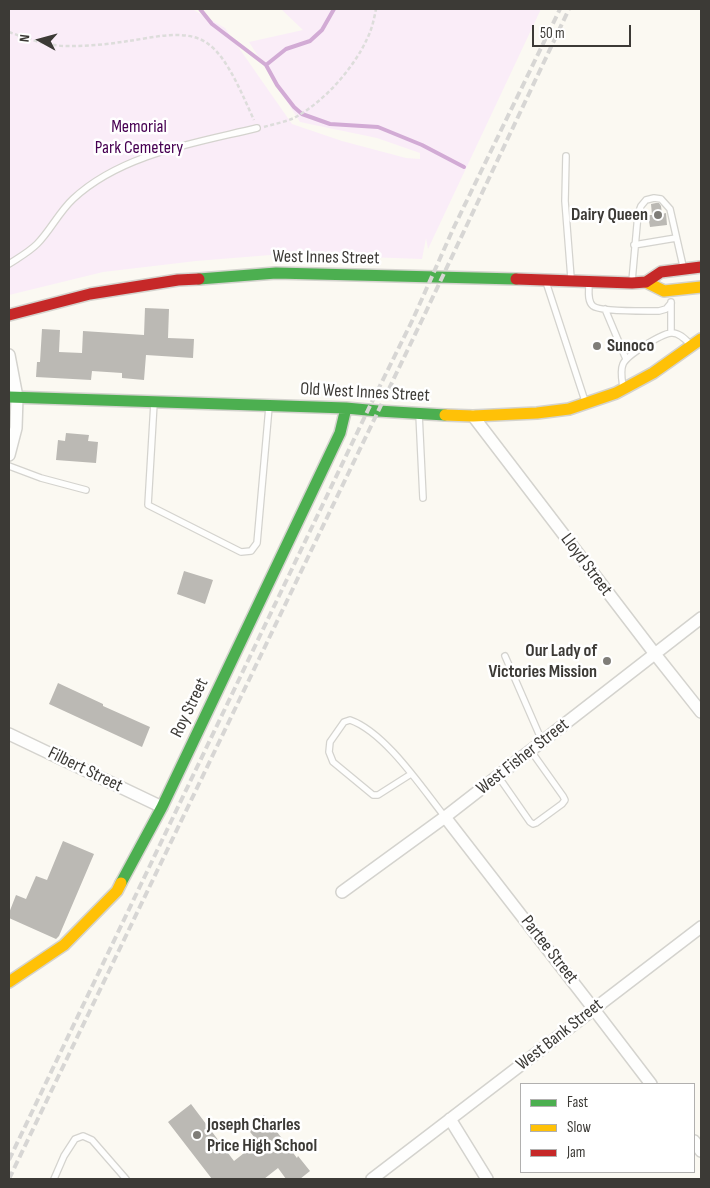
<!DOCTYPE html>
<html>
<head>
<meta charset="utf-8">
<style>
  body { margin:0 }
  #map { position:relative; width:710px; height:1188px; overflow:hidden; background:#fbf9f2; font-family:"Sofia Sans Condensed",sans-serif }
  canvas { display:block }
  .frame { position:absolute; inset:0; border:10px solid #3c3a36; pointer-events:none }
  .legend { position:absolute; left:520px; top:1083px; width:175px; height:90px; box-sizing:border-box; background:#fff; border:1px solid #b1b0af; margin:0; padding:6px 9px; list-style:none; font-size:15px; color:#3c3a36 }
  .legend li { display:flex; align-items:center; gap:10px; height:25px }
  .legend b { width:25px; border:1px solid #b1b0af }
  .north { position:absolute; left:15px; top:15px; width:50px; height:50px; -webkit-text-stroke:4px #fff; paint-order:stroke; rotate:277deg; font-size:14px; font-weight:700; line-height:20px; text-align:center; color:#3c3a36 }
  .north::after { content:''; display:block; margin:auto; width:18px; height:22px; background:#3c3a36; clip-path:polygon(50% 0,100% 100%,50% 72%,0 100%) }
  .scale { position:absolute; left:532px; top:25px; width:99px; height:22px; box-sizing:border-box; border:2px solid #3c3a36; border-top:0; padding-left:6px; font-size:15px; line-height:18px; white-space:nowrap; color:#3c3a36; -webkit-text-stroke:4px #fff; paint-order:stroke }
</style>
</head>
<body>
<div id="map">
<canvas width="710" height="1188"></canvas>
<div class="frame"></div>
<ul class="legend">
<li><b style="height:6px;background:#4caf50"></b>Fast</li>
<li><b style="height:6px;background:#ffc107"></b>Slow</li>
<li><b style="height:6px;background:#c62828"></b>Jam</li>
</ul>
<div class="north">N</div>
<div class="scale">50 m</div>
</div>
<script>
const c = document.querySelector('canvas').getContext('2d');
c.lineJoin = 'round';
function fill(path, color) { c.fillStyle = color; c.fill(path, 'evenodd'); }
function trace(path, color, width, dash) { c.strokeStyle = color; c.lineWidth = width; c.lineCap = dash ? 'butt' : 'round'; c.setLineDash(dash || []); c.stroke(path); }
function drawText(font, color, halo, rows, align = 'center') {
  c.font = font + ' "Sofia Sans Condensed",sans-serif'; c.lineWidth = 5; c.setLineDash([]); c.textBaseline = 'middle'; c.strokeStyle = halo; c.fillStyle = color; for (const [text, x, y, turn = 0] of rows) {
    c.save(); c.translate(x, y); c.rotate((+turn || 0) * Math.PI / 180); c.textAlign = isNaN(turn) ? turn : align; if (halo) c.strokeText(text, 0, 0); c.fillText(text, 0, 0); c.restore();
  }
}
fill(new Path2D(`
  M 9,9 L 192,9 L 225,28 L 292,124 L 342,141 L 406,158 L 420,159 L 420,153 L 377,138 L 300,122 L 249,42 L 303,30 L 281,9 L 541,9 L 428,249 L 426,238 L 422,259 L 283,254 L 196,261 L 103,272 L 9,295 Z`), '#faedf8');
trace(new Path2D(`
  M 200,9 L 212,24 L 266,65 L 277,85 L 294,107 L 302,114 L 330,124 L 378,127 L 422,145 L 464,167
  M 266,65 L 286,49 L 310,41 L 322,30 L 334,9`), '#d2abd5', 4);
fill(new Path2D(`
  M 656,203 L 659,203 L 661,206 L 662,214 L 666,213 L 667,225 L 650,227 L 648,215 L 652,215 L 651,204 Z
  M 145,308 L 169,309 L 168,338 L 194,339 L 193,358 L 146,355 L 144,380 L 122,378 L 122,373 L 92,371 L 91,380 L 36,377 L 37,362 L 40,362 L 42,329 L 60,330 L 59,352 L 82,353 L 83,331 L 144,335 Z
  M 66,433 L 89,435 L 88,441 L 98,442 L 96,463 L 56,460 L 58,440 L 65,441 Z
  M 184,571 L 213,580 L 205,604 L 177,594 Z
  M 58,683 L 103,704 L 103,706 L 150,727 L 142,747 L 49,704 Z
  M 63,841 L 94,854 L 59,936 L 56,939 L 9,918 L 9,913 L 16,895 L 26,899 L 36,876 L 47,880 Z
  M 191,1104 L 234,1161 L 258,1142 L 247,1128 L 264,1115 L 297,1158 L 298,1156 L 310,1171 L 300,1179 L 286,1179 L 278,1168 L 264,1179 L 212,1179 L 168,1122 Z`), '#bbb9b4');
const lane = new Path2D(`
  M 566,156 L 565,201 L 571,278
  M 634,245 L 676,238
  M 9,264 C 18,258 29,252 37,244 C 50,231 59,212 73,199 C 121,154 195,143 257,128
  M 632,281 L 638,214 L 641,206 L 646,200 L 654,198 L 661,199 L 670,209 L 683,266
  M 546,282 L 585,401
  M 589,284 C 589,290 587,301 593,306 C 600,312 647,311 659,311 L 666,309 L 671,303
  M 671,302 L 671,333
  M 605,309 L 626,359
  M 623,387 C 622,380 620,371 623,364 C 627,355 661,334 671,333 C 679,332 686,340 691,345
  M 154,403 L 148,505 L 241,552 L 251,551 L 257,543 L 269,407
  M 419,414 L 423,498
  M 9,466 L 41,478 L 86,490
  M 505,656 L 542,741
  M 411,774 L 378,795 L 373,795 L 333,762 L 329,752 L 330,742 L 344,722 L 350,720 C 385,732 422,788 445,817
  M 498,776 L 530,822 L 533,824 L 536,823 L 562,804 L 565,800 L 563,796 L 531,751
  M 54,1179 L 64,1156 L 75,1139 L 83,1136 L 92,1140 L 126,1179`);
const street = new Path2D(`
  M 9,355 L 17,397 L 16,428 L 9,455
  M 473,416 L 655,654 L 701,712
  M 9,734 L 162,807
  M 445,817 L 586,999 L 651,1084
  M 342,892 L 445,817 L 701,618
  M 450,1119 L 487,1179
  M 694,1141 L 701,1151
  M 372,1179 L 701,927`);
const fast = new Path2D(`
  M 199,279 L 276,273 L 516,279
  M 9,397 L 346,408 L 378,411 L 445,415
  M 121,883 L 162,807 L 340,433 L 346,408`);
const slow = new Path2D(`
  M 646,282 L 664,291 L 701,287
  M 445,415 L 473,416 L 537,413 L 569,409 L 616,393 L 653,373 L 701,339
  M 9,982 L 64,945 L 117,891 L 121,883`);
const jam = new Path2D(`
  M 516,279 L 632,283 L 646,282 L 661,272 L 701,267
  M 9,315 L 90,294 L 178,280 L 199,279`);
trace(lane, '#d4d3ce', 8);
trace(street, '#d4d3ce', 14);
trace(fast, '#d4d3ce', 14);
trace(slow, '#d4d3ce', 14);
trace(jam, '#d4d3ce', 14);
trace(new Path2D(`
  M 9,32 C 28,39 50,47 72,46 C 90,46 110,44 128,41 C 152,38 185,28 207,43 C 228,57 243,97 254,120
  M 264,127 C 274,124 285,122 294,118 C 324,102 353,69 367,39 C 372,29 374,19 376,9`), '#dddddb', 2.5, [4, 2.5]);
trace(lane, '#fefefd', 5.5);
trace(street, '#fefefd', 11);
trace(fast, '#4caf50', 11);
trace(slow, '#ffc107', 11);
trace(jam, '#c62828', 11);
trace(new Path2D(`
  M 9,1160 L 368,410 L 413,319 L 454,227 L 560,9
  M 9,1179 L 422,320 L 569,9`), '#d7d6d4', 4, [8, 4]);
for (const [x, y, r, color] of [
  [658,215,5,"#7f7d78"],
  [597,346,5,"#7f7d78"],
  [607,661,5,"#7f7d78"],
  [197,1135,5,"#7f7d78"]
]) { const dot = new Path2D(); dot.arc(x, y, r, 0, 2 * Math.PI); c.fillStyle = color; c.fill(dot); trace(dot, '#fff', 2); }
drawText('18px', '#470052', '#fff', [
  ["Memorial",139,127],
  ["Park Cemetery",139,148]
]);
drawText('bold 18px', '#3c3a36', '#fff', [
  ["Dairy Queen",648,215],
  ["Sunoco",607,346,"left"],
  ["Our Lady of",597,651],
  ["Victories Mission",597,672],
  ["Joseph Charles",207,1125,"left"],
  ["Price High School",207,1146,"left"]
], 'right');
drawText('18px', '#3c3a36', '#fff', [
  ["West Innes Street",326,258,1],
  ["Old West Innes Street",365,393,3],
  ["Lloyd Street",586,565,53],
  ["Roy Street",190,708,-64],
  ["West Fisher Street",523,757,-38],
  ["Filbert Street",85,770,26],
  ["Partee Street",549,950,52],
  ["West Bank Street",560,1035,-38]
]);
</script>
</body>
</html>
